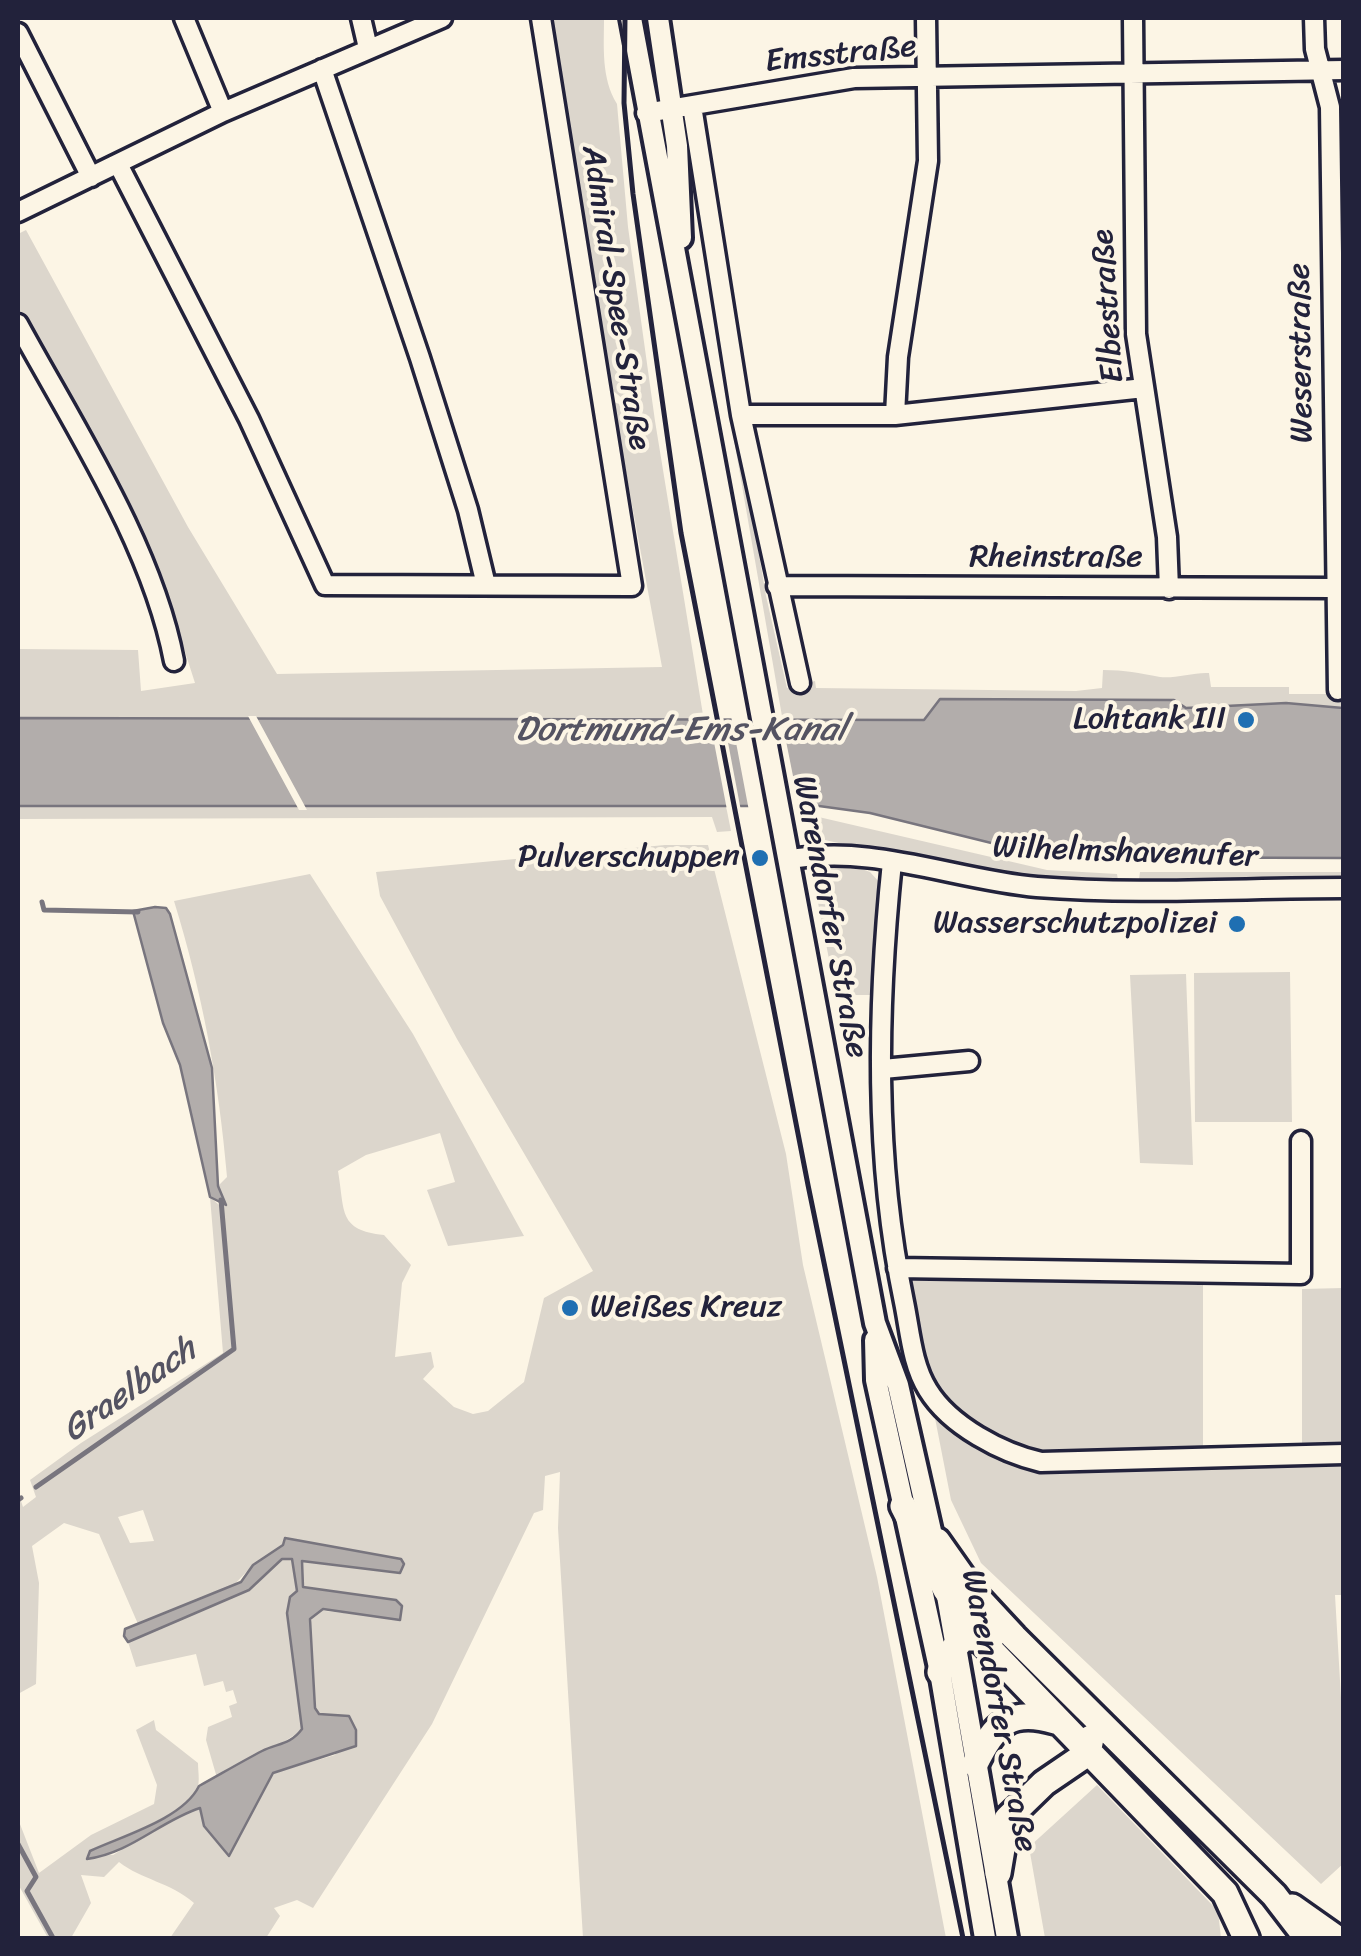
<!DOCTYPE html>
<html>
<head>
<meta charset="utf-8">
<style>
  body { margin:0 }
  #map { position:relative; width:1361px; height:1956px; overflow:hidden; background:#fcf5e5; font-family:Sriracha,sans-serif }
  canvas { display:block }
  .frame { position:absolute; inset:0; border:20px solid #22223b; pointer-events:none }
</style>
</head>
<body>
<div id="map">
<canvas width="1361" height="1956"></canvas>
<div class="frame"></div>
</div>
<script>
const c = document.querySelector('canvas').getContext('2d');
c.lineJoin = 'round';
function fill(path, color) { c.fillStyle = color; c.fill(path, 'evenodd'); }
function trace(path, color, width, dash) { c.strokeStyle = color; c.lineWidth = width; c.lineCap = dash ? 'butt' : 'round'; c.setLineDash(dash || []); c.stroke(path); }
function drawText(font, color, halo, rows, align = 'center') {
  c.font = font + ' Sriracha,sans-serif'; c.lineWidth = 8; c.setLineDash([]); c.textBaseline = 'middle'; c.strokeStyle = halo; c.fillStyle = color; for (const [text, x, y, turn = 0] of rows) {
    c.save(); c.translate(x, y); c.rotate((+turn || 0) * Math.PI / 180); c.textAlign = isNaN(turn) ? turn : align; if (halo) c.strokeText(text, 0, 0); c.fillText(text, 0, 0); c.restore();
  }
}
fill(new Path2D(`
  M 549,18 L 604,18 C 604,47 601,78 617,104 L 628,227 L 655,421 L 704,721 L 18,718 L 18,649 L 138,650 L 141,691 L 195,683 L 169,602 L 18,308 L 18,234 L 26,230 L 188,527 L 277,674 L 662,667 L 613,402 L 623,405 L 648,436 L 638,412 L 610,388 Z
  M 721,329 L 766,596 L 787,688 L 815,681 L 816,688 L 1076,691 L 1102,688 L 1103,670 C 1126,670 1138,673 1160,677 C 1174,679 1194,672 1209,673 L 1211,687 L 1289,687 L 1289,694 L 1343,694 L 1343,708 L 1287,703 L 1186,708 L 1174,700 L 940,700 L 924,720 L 783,722 L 715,330 Z
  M 18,806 L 726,806 L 731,831 L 717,832 L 712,817 L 18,819 Z
  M 810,815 L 1047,870 L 1117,874 L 1118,880 L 1110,884 C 1009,882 911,859 812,837 Z
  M 665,845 L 708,845 L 786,1154 L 803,1265 L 877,1577 L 946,1938 L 583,1938 L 558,1528 L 560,1472 L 545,1476 L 543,1510 L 534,1513 L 432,1724 L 313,1908 L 297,1900 L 274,1908 L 280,1916 L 266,1938 L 170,1938 L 194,1903 C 170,1882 142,1880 119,1862 L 104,1877 L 81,1875 L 91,1903 L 71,1938 L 48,1938 L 18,1884 L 18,1819 L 39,1873 L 91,1835 L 154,1804 L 157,1785 L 136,1730 L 154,1720 L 156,1730 L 198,1763 C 198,1773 201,1785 195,1794 C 178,1817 117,1838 90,1851 L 113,1855 L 181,1814 L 200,1808 L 229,1856 L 273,1773 L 335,1755 L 349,1716 L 319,1714 L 315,1708 C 313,1682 301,1633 316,1610 L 400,1619 L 303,1587 L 302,1561 L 308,1558 L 286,1538 L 283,1545 L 253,1565 L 231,1588 L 138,1624 L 99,1534 L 64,1523 L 32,1546 L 39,1583 L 36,1684 L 18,1694 L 18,1492 L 23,1507 L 36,1497 L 30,1480 L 81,1443 L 223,1353 L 210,1197 L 219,1205 L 218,1186 L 227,1177 C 219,1082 202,992 174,901 L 310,874 L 413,1034 L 524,1236 L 448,1246 L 427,1190 L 455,1182 L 440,1133 L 366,1155 L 338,1171 C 345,1212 338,1230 384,1235 L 411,1265 L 402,1283 L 395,1357 L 431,1352 L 434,1367 L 423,1379 L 454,1407 L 473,1414 L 488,1411 L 524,1382 L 544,1298 L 593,1271 L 457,1039 L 380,896 L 376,872 ZM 143,1510 L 154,1541 L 130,1543 L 118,1517 Z
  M 851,865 L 870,872 L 881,884 L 880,995 L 836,995 L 813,877 L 827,869 Z
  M 1140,872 L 1344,872 L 1343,881 L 1139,879 Z
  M 1290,972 L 1292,1122 L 1195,1122 L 1194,973 Z
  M 1186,974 L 1193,1165 L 1140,1163 L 1130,975 Z
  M 908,1280 L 1203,1285 L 1203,1449 L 1302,1447 L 1302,1289 L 1343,1288 L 1344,1595 L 1335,1595 L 1343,1732 L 1344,1863 L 1321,1884 L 981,1563 L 951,1500 Z
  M 282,1559 L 292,1559 L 297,1591 L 290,1597 L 287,1613 L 302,1729 C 297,1736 229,1774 217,1778 L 206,1740 L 208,1727 L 232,1717 L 229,1706 L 237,1703 L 233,1690 L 226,1692 L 223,1681 L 204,1686 L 196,1654 L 136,1667 L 128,1642 L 249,1590 Z
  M 1097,1785 L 1218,1911 L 1221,1938 L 1045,1938 L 1029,1847 Z`), '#dcd6cc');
const water = new Path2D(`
  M 940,699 L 1174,700 L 1186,708 L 1286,703 L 1343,708 L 1343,858 L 1048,857 L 870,813 L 819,806 L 18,806 L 18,718 L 924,720 Z
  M 155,907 L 166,908 L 170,914 L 212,1068 L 218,1186 L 226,1205 L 210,1197 L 180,1065 L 163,1023 L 133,911 Z
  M 285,1538 L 401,1559 L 404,1564 L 400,1573 L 302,1561 L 303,1587 L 396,1600 L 402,1606 L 400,1620 L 323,1609 L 310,1619 L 315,1708 L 319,1714 L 349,1716 L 356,1730 L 356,1746 L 273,1773 L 229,1856 L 204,1826 L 200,1808 C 160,1821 131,1853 87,1859 L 90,1851 C 122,1836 183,1819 199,1786 C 219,1775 241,1762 262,1751 C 278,1743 290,1745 302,1729 L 287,1613 L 290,1597 L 297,1591 L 292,1559 L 282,1559 L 249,1590 L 128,1642 L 124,1636 L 125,1629 L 241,1582 L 253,1565 L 283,1545 Z`);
fill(water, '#b2adab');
trace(water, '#78757e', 2.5);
fill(new Path2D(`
  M 248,716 L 256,716 L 307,810 L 299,810 Z
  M 709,716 L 723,716 L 741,811 L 727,810 Z
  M 731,716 L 781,716 L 800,811 L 749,811 Z`), '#fcf5e5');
trace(new Path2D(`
  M 42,902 L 44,910 L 138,912
  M 36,1487 L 234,1349 L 221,1200
  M 18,1500 L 21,1498
  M 18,1844 L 36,1877 L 27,1891 L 53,1938`), '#78757e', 5);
const minor = new Path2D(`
  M 184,18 L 223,112
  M 361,18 L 368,48
  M 1133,18 L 1136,334 L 1167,537 L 1169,589
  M 1314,18 L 1315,49 L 1330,107 L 1338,690
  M 18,33 L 91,177
  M 322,69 L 420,358 L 468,510 L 486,585
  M 692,106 L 741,415 L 800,683
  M 646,113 L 854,78 L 1344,70
  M 118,164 L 249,419 L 325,585 L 632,586 L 541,18
  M 18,212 L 223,112 L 442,18
  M 18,324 C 74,427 152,545 174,661
  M 741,415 L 895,415 L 1144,388
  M 895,415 L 898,357 L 928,161 L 926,18
  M 777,586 L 1334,588
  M 788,860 C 871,843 955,880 1037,887 C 1138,895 1242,888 1344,888
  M 892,862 C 877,1008 874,1158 904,1302 C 910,1331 912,1365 928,1390 C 950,1426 1002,1453 1041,1462 L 1344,1454
  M 883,1069 L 969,1061
  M 897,1268 L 1301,1274 L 1301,1141`);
const major = new Path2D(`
  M 631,18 L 875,1323 L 898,1385 L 936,1553
  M 658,18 L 677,146 L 681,238
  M 875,1340 L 876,1380 L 940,1672 L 985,1938
  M 947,1596 L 1007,1938`);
const highway = new Path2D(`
  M 903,1506 L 946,1590 L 979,1638 L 1225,1893 L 1246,1938
  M 937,1541 L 975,1595 L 1014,1637 L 1274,1895 L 1307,1938
  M 940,1672 L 944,1660 L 963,1638 L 991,1638
  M 975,1764 C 995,1723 1010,1708 1055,1721
  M 998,1873 L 1007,1819 L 1044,1783 L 1088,1753 L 1091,1738
  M 1292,1907 L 1336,1938`);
trace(minor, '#22223b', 25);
trace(major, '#22223b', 28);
trace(highway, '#22223b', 32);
trace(minor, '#fcf5e5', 18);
trace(major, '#fcf5e5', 20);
trace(highway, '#fcf5e5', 25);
trace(new Path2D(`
  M 625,18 L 624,103 L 633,194 L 681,533 L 808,1185 L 963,1938`), '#22223b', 5);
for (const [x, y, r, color] of [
  [1246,720,10,"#1f6fb2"],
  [760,858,10,"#1f6fb2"],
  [1237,924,10,"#1f6fb2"],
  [570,1308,10,"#1f6fb2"]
]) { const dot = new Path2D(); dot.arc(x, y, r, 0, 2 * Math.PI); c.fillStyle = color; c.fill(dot); trace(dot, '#fcf5e5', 4); }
drawText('32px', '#22223b', '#fcf5e5', [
  ["Emsstraße",841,55,-6],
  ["Admiral-Spee-Straße",615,298,81],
  ["Elbestraße",1109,306,-94],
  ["Weserstraße",1302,353,-91],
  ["Rheinstraße",1056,558],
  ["Wilhelmshavenufer",1125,853,2],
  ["Warendorfer Straße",829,917,79],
  ["Warendorfer Straße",998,1711,79]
]);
drawText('32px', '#22223b', '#fcf5e5', [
  ["Lohtank III",1226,720],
  ["Pulverschuppen",740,858],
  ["Wasserschutzpolizei",1217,924],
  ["Weißes Kreuz",590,1308,"left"]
], 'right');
drawText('italic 35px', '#545362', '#fcf5e5', [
  ["Dortmund-Ems-Kanal",681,731],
  ["Graelbach",130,1391,-35]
]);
</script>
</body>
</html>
